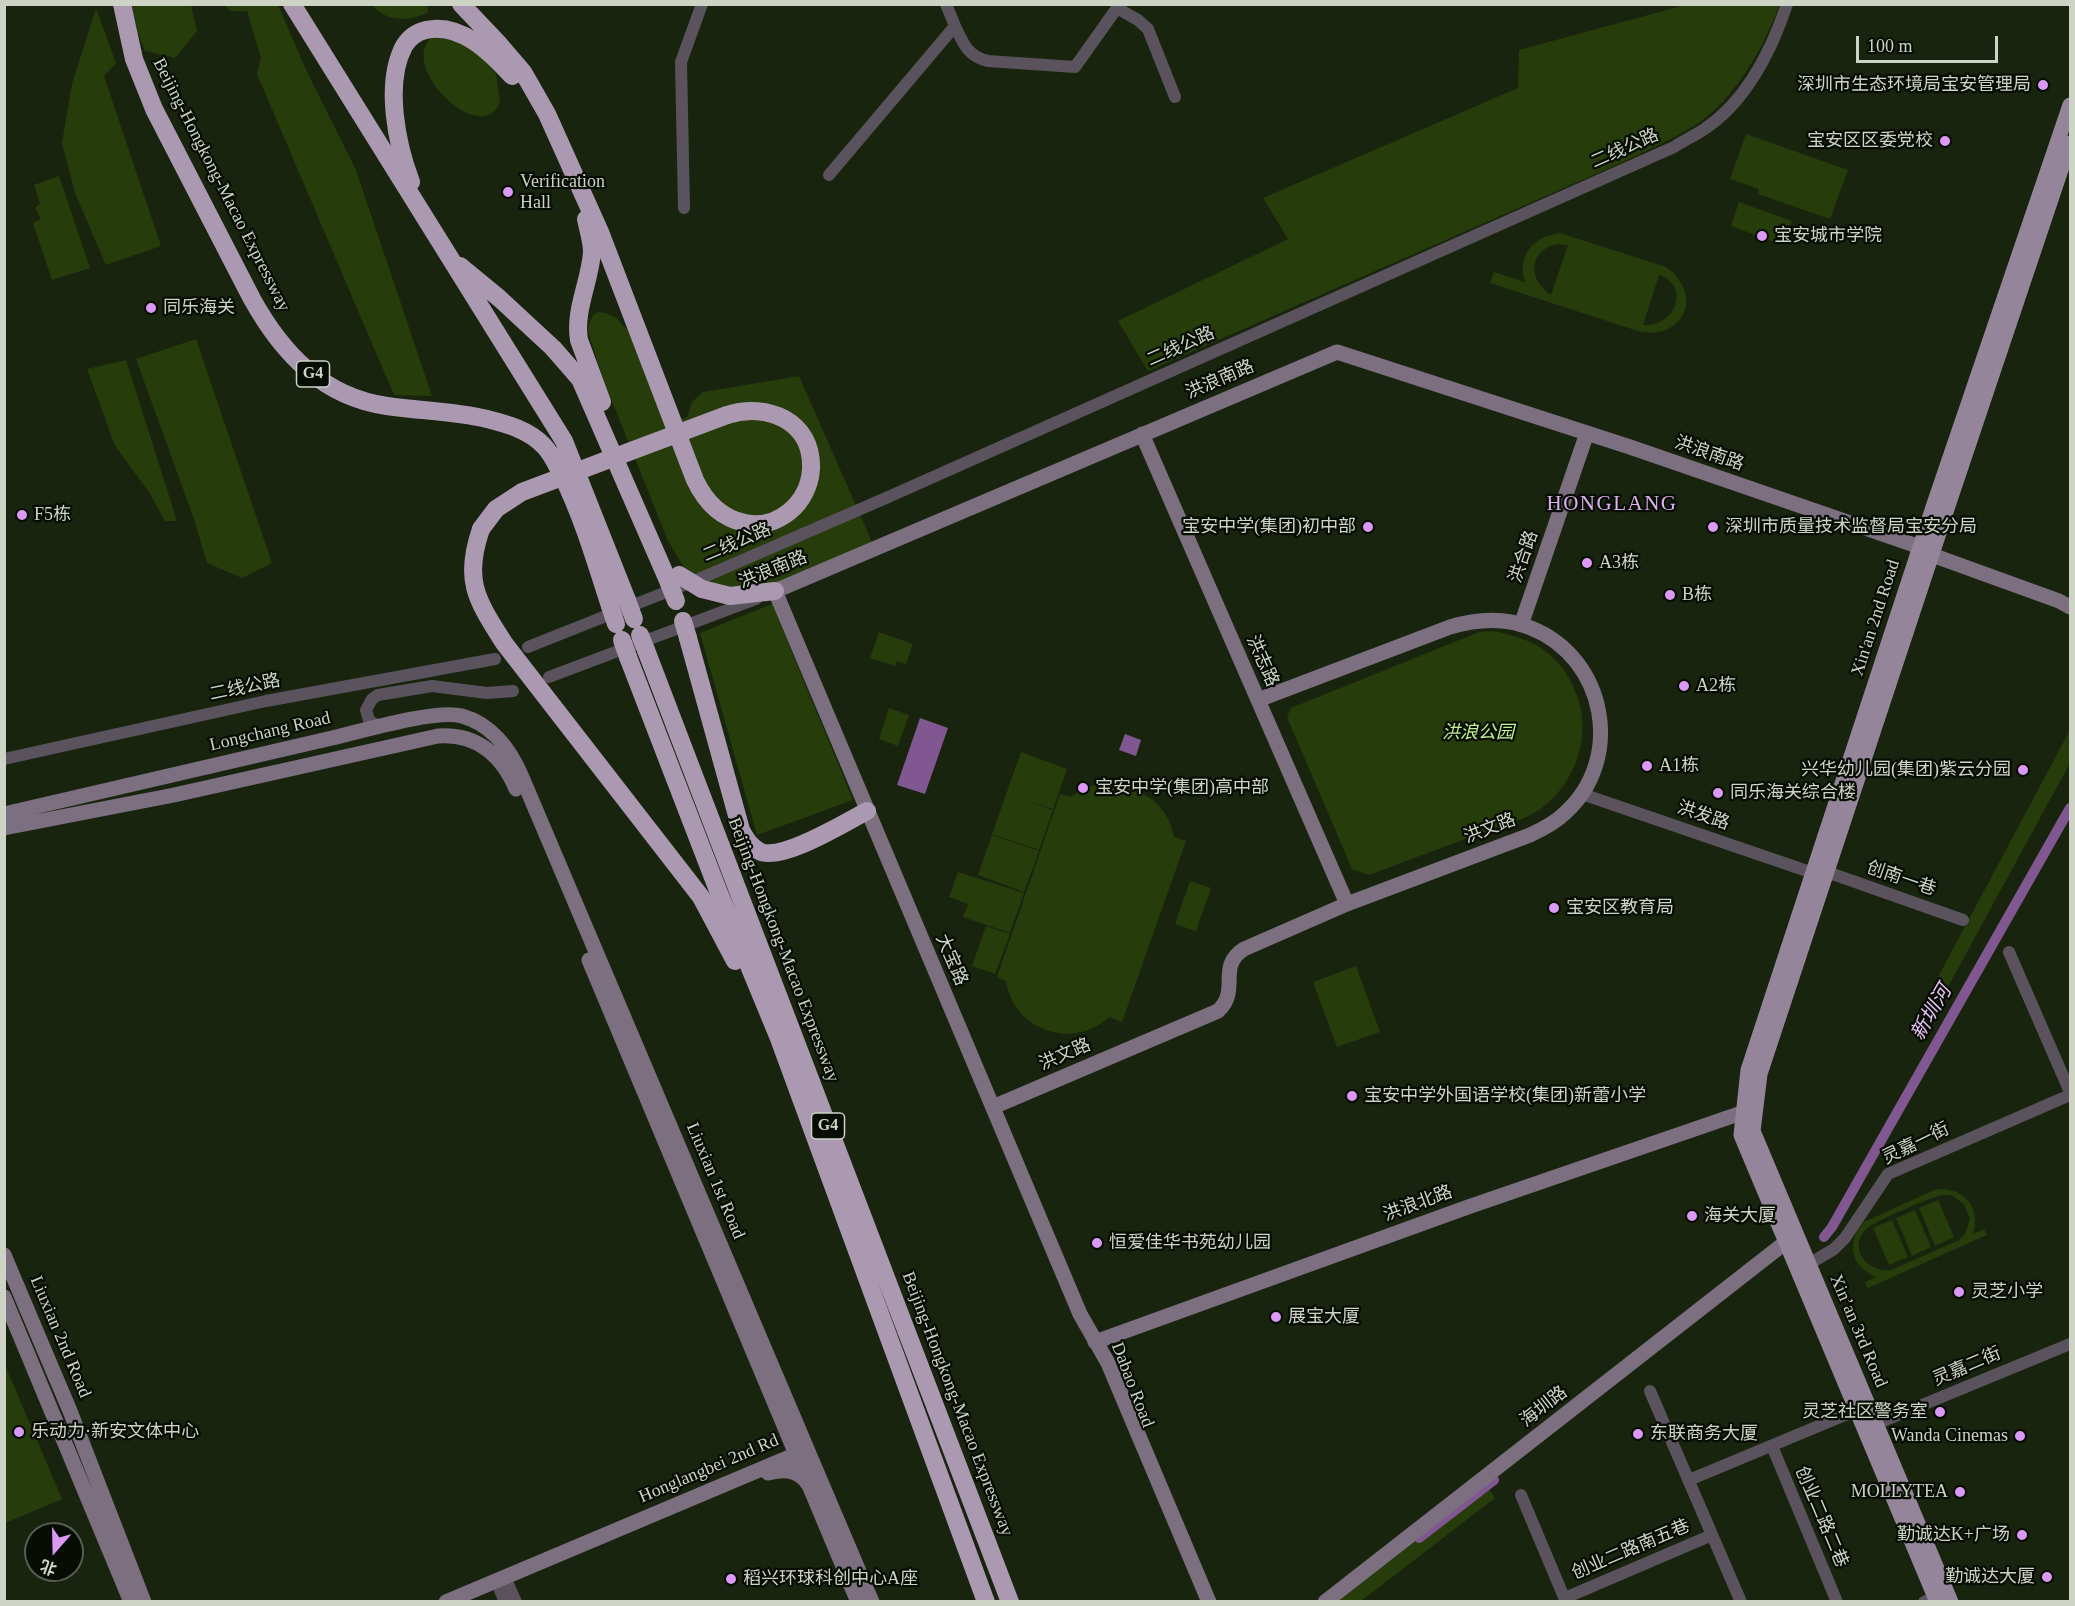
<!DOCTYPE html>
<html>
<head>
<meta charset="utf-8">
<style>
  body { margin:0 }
  #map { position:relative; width:2075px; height:1606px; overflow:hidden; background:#19240e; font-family:"Times New Roman","Noto Sans SC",serif }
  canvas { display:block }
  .frame { position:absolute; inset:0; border:6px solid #cdd4c6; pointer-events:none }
  .north { position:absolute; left:24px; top:1522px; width:60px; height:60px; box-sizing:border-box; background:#070c04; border:2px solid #565c52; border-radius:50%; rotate:200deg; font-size:16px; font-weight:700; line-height:24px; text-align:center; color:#cdd4c6 }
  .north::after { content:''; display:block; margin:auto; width:21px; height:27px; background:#db99f5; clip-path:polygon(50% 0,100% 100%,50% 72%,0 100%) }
  .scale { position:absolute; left:1856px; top:36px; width:142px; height:27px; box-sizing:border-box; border:3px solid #cdd4c6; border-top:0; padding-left:8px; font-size:18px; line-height:21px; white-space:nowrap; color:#cdd4c6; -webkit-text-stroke:4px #070c04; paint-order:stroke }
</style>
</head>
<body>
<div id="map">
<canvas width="2075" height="1606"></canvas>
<div class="frame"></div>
<div class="north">北</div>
<div class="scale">100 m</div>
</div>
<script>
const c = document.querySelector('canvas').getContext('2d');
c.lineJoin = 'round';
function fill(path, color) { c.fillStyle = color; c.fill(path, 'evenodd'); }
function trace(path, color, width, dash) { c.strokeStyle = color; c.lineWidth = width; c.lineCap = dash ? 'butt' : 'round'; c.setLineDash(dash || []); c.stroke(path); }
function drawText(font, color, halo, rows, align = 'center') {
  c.font = font + ' "Times New Roman","Noto Sans SC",serif'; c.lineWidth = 4.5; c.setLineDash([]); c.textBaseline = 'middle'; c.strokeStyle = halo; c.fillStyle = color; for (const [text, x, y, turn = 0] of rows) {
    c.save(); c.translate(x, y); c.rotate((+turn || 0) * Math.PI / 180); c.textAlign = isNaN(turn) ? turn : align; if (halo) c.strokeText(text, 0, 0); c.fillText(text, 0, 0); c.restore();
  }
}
fill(new Path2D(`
  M 131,5 L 191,5 L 197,31 L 175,58 L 145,51 L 138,33 Z
  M 225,5 L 278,5 L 307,72 L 356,170 L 432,396 L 394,395 L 257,74 L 261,58 L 247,11 L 230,11 Z
  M 372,5 L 427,5 L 428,12 C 411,22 385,22 372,5 Z
  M 1685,5 L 1779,5 C 1766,45 1733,101 1697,124 C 1673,139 1648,150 1623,162 L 1148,371 L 1118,321 L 1288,239 L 1263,198 L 1518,88 L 1519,50 Z
  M 96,8 L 116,63 L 104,76 L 161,246 L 106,265 L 75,193 L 62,143 L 72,84 Z
  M 433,36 L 454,36 L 477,49 L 496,74 L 500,102 C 498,106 496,111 492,113 C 465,132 399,62 433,36 Z
  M 1746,134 L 1848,170 L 1830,219 L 1758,194 L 1759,189 L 1730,179 Z
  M 59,176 L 90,268 L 52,280 L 33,223 L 41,219 L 35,208 L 40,203 L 34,185 Z
  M 1739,202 L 1792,221 L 1783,245 L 1731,226 Z
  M 1560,233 L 1666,267 C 1703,293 1686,339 1641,332 L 1490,283 L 1494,272 L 1525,282 C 1516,256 1534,236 1560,233 ZM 1557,244 L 1568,245 L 1551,295 C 1528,280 1528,251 1557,244 ZM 1659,275 C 1690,285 1677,327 1643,325 Z
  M 598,312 L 606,313 L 615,317 L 631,333 L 671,423 L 687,417 L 692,402 L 703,392 L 799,376 L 872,542 L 772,588 L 728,591 L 707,583 L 684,567 L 668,541 L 604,381 L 589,335 L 588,326 L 593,315 Z
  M 196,339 L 272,563 L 242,578 L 207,563 L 194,519 L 136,359 Z
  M 126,360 L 177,521 L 165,521 L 149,492 L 115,446 L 87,369 Z
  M 772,604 L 853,800 L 757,835 L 700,633 Z
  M 1493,631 C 1534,639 1560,653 1576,693 C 1593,736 1575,785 1539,810 C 1525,820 1504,824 1489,830 C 1449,845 1409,860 1369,875 L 1352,869 L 1287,717 L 1291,708 L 1479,632 Z
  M 879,632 L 913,644 L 906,664 L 897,661 L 895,666 L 870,658 Z
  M 889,708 L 909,715 L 898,746 L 879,739 Z
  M 2070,730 L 2070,763 L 1943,996 L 1931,990 Z
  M 1021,752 L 1067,769 L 1053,809 L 1022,799 L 1053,810 L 1039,850 L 992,834 Z
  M 1102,784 C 1136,783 1168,802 1174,837 L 1186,841 L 1122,1022 L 1109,1017 C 1073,1051 1013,1030 1006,981 L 997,977 L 1060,794 L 1071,797 L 1086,787 Z
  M 992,835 L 1039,851 L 1024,892 L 978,875 Z
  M 958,872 L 1024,893 L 1010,933 L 963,917 L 968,904 L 949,897 Z
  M 1190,881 L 1211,888 L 1196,931 L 1175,924 Z
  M 986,926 L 1010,934 L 995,974 L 972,966 Z
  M 1356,966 L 1380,1032 L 1337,1047 L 1313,982 Z
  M 1945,1189 C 1969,1193 1980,1210 1973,1234 L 1984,1229 L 1987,1235 L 1868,1288 L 1865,1282 L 1876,1277 C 1850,1266 1846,1242 1864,1222 L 1934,1190 ZM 1942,1195 L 1951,1195 L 1964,1204 L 1970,1219 L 1965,1234 L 1959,1240 L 1891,1270 C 1868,1273 1847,1249 1866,1229 C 1875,1221 1929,1198 1942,1195 Z
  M 1938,1200 L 1954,1237 L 1935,1246 L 1919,1208 Z
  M 1915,1210 L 1931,1247 L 1912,1256 L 1896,1218 Z
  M 1892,1220 L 1908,1257 L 1889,1265 L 1873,1228 Z
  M 5,1365 L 62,1499 L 5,1523 L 4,1523 Z
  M 1480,1476 L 1495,1498 L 1361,1601 L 1323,1602 Z`), '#263c0b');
fill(new Path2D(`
  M 920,718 L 948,728 L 925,794 L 897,785 Z
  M 1125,734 L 1141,740 L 1136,756 L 1119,750 Z`), '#815792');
trace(new Path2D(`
  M 1824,1237 L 1832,1227 L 2070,808
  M 1419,1538 L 1494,1480`), '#815792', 10);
trace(new Path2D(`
  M 955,26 C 963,43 968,57 988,61 L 1075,67 L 1117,8 L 1138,20 L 1148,29 L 1175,97
  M 829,175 L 955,26 L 946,4
  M 684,208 L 681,62 L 702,4
  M 528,647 L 699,579 L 886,498 L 1674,147 C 1685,140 1696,135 1706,128 C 1747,100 1772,49 1787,4
  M 549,677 L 756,599
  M 378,727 L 369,720 L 366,710 L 372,699 L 378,695 L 432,686 L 487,693 L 513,691
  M 4,759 L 266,701 L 495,659
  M 1582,794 L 1813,873
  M 1827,872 L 1963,920
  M 2009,952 L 2070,1092
  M 1809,1264 L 1834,1249 L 1845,1238 L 1888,1174 L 2070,1095
  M 1650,1391 L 1741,1602
  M 1876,1424 L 2070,1344
  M 1772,1446 L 1837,1602
  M 1689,1480 L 1857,1410
  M 1521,1495 L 1566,1602
  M 1565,1598 L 1712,1535
  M 505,1602 L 499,1588 L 500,1579 L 508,1584 L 516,1602
  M 1924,1602 L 1935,1597`), '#5a535d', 12);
trace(new Path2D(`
  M 1142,434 L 1347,904
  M 1521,625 L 1587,433
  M 4,814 C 114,788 223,763 332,738 C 361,731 436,709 462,716 C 491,724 510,749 521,775 L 872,1602
  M 4,828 L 174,795 L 438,736 C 476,733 502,755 516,789
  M 589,960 L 858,1602
  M 993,1107 L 1218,1011 C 1241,990 1216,967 1244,949 L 1347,904 L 1530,835 C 1543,829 1555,823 1565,813 C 1625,759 1606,658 1531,628 C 1505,617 1477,619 1450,627 L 1258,700
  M 4,1255 L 70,1411 L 144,1602
  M 4,1297 L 131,1602
  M 1095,1342 L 1468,1207 L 1753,1109
  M 768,1473 C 784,1469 798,1469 808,1484
  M 446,1602 L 804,1451
  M 1209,1602 L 1108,1363 L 1080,1314 L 775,591 L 1337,352 L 1630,447 L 1920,547 L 1932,555 L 2059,601 L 2070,607
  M 1325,1602 L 1786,1242`), '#7b6f80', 15);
trace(new Path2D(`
  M 1937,1602 L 1741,1135 L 1748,1070 L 1934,504 L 2070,105
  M 1951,1602 L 1753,1131 L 1760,1074 L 1947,509 L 2070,143`), '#94859a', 15);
trace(new Path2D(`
  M 122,4 L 134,59 L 154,109 L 252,299 C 282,353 323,397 387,406 C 420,411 454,411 487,419 C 507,424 529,430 544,446 C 552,454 557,466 563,477 C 583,518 596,563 610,606
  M 292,4 L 564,441 L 627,600
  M 461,4 L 499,44 L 523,72 L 547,114 L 600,232 L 695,480 C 705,501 720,518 745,523 C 778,530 809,503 811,469 C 813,421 767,402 727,415
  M 411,182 C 397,145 384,84 404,46 C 409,38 417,32 426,30 C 460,22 490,52 512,76
  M 586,219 C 588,230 592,241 592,252 C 590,282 574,310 579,340 L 602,402
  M 460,266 L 499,298 L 553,348 L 580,379 L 669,583
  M 481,529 C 463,581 477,600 504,643 L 701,897 L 735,961
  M 702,589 L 730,596 L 775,591
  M 688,638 L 741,830 C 746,839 750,846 759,851 C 780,863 846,822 867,811
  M 646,650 L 1010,1602
  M 628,657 L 719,893 L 778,1036 L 986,1602`), '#ab99b2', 18);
trace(new Path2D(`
  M 481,529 L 496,509 L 522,492 L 727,415
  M 679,575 L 702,589
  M 669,583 L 676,601
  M 627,600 L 634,619
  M 610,606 L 616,624
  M 683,621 L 688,638
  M 640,635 L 646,650
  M 622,640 L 628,657`), '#ab99b2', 18);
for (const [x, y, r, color] of [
  [2043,85,6,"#db99f5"],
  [1945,141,6,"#db99f5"],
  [508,192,6,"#db99f5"],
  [1762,236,6,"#db99f5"],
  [151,308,6,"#db99f5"],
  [22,515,6,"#db99f5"],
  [1368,527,6,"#db99f5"],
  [1713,527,6,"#db99f5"],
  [1587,563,6,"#db99f5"],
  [1670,595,6,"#db99f5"],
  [1684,686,6,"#db99f5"],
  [1647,766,6,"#db99f5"],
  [2023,770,6,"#db99f5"],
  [1083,788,6,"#db99f5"],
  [1718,793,6,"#db99f5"],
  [1554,908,6,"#db99f5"],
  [1352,1096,6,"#db99f5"],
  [1692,1216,6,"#db99f5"],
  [1097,1243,6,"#db99f5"],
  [1959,1292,6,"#db99f5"],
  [1276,1317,6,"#db99f5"],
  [1940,1412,6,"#db99f5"],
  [19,1432,6,"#db99f5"],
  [1638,1434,6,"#db99f5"],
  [2020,1436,6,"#db99f5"],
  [1960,1492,6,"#db99f5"],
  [2022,1535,6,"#db99f5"],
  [2047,1577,6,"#db99f5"],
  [731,1579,6,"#db99f5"]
]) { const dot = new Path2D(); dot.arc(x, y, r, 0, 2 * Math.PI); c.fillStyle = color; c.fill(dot); trace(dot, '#070c04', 2); }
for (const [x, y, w] of [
  [313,374,33],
  [828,1126,33]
]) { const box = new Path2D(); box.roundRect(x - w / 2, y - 13, w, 26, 4.5); c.fillStyle = '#070c04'; c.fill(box); trace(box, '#cdd4c6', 1.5); }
drawText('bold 16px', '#cdd4c6', null, [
  ["G4",313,374],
  ["G4",828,1126]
]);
drawText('18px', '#cdd4c6', '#070c04', [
  ["深圳市生态环境局宝安管理局",2031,85,"right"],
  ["宝安区区委党校",1933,141,"right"],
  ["Verification",520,182],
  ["Hall",520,203],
  ["宝安城市学院",1774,236],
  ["同乐海关",163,308],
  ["F5栋",34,515],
  ["宝安中学(集团)初中部",1356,527,"right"],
  ["深圳市质量技术监督局宝安分局",1725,527],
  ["A3栋",1599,563],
  ["B栋",1682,595],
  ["A2栋",1696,686],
  ["A1栋",1659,766],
  ["兴华幼儿园(集团)紫云分园",2011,770,"right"],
  ["宝安中学(集团)高中部",1095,788],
  ["同乐海关综合楼",1730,793],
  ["宝安区教育局",1566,908],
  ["宝安中学外国语学校(集团)新蕾小学",1364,1096],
  ["海关大厦",1704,1216],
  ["恒爱佳华书苑幼儿园",1109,1243],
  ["灵芝小学",1971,1292],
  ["展宝大厦",1288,1317],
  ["灵芝社区警务室",1928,1412,"right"],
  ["乐动力·新安文体中心",31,1432],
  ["东联商务大厦",1650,1434],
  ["Wanda Cinemas",2008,1436,"right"],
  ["MOLLYTEA",1948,1492,"right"],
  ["勤诚达K+广场",2010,1535,"right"],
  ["勤诚达大厦",2035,1577,"right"],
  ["稻兴环球科创中心A座",743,1579]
], 'left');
drawText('18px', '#cdd4c6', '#070c04', [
  ["二线公路",1625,149,-24],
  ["Beijing-Hongkong-Macao Expressway",221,185,63],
  ["二线公路",1181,347,-24],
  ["洪浪南路",1220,380,-23],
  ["洪浪南路",1709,454,19],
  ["二线公路",737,543,-23],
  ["洪合路",1524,557,-71],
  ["洪浪南路",773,570,-22],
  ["Xin'an 2nd Road",1876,618,-72],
  ["洪志路",1262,661,66],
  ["二线公路",245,688,-12],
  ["Longchang Road",270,732,-13],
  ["洪发路",1703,816,19],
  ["洪文路",1490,829,-21],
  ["创南一巷",1901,879,19],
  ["Beijing-Hongkong-Macao Expressway",783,950,69],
  ["大宝路",951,960,67],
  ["洪文路",1065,1055,-23],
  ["灵嘉一街",1916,1144,-26],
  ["Liuxian 1st Road",715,1181,67],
  ["洪浪北路",1418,1204,-20],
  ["Xin’an 3rd Road",1858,1331,67],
  ["Liuxian 2nd Road",60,1337,67],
  ["灵嘉二街",1967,1367,-23],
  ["Dabao Road",1132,1385,69],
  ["Beijing-Hongkong-Macao Expressway",957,1404,69],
  ["海圳路",1544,1407,-38],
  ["Honglangbei 2nd Rd",709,1469,-23],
  ["创业二路二巷",1821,1517,67],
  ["创业二路南五巷",1631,1550,-23]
]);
drawText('italic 18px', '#c0f092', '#070c04', [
  ["洪浪公园",1478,733]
]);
drawText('italic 20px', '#e7c3f6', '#070c04', [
  ["新圳河",1932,1013,-60]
]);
c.letterSpacing = '1.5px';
drawText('21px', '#ddb0f0', '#070c04', [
  ["HONGLANG",1612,504]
]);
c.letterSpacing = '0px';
</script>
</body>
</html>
